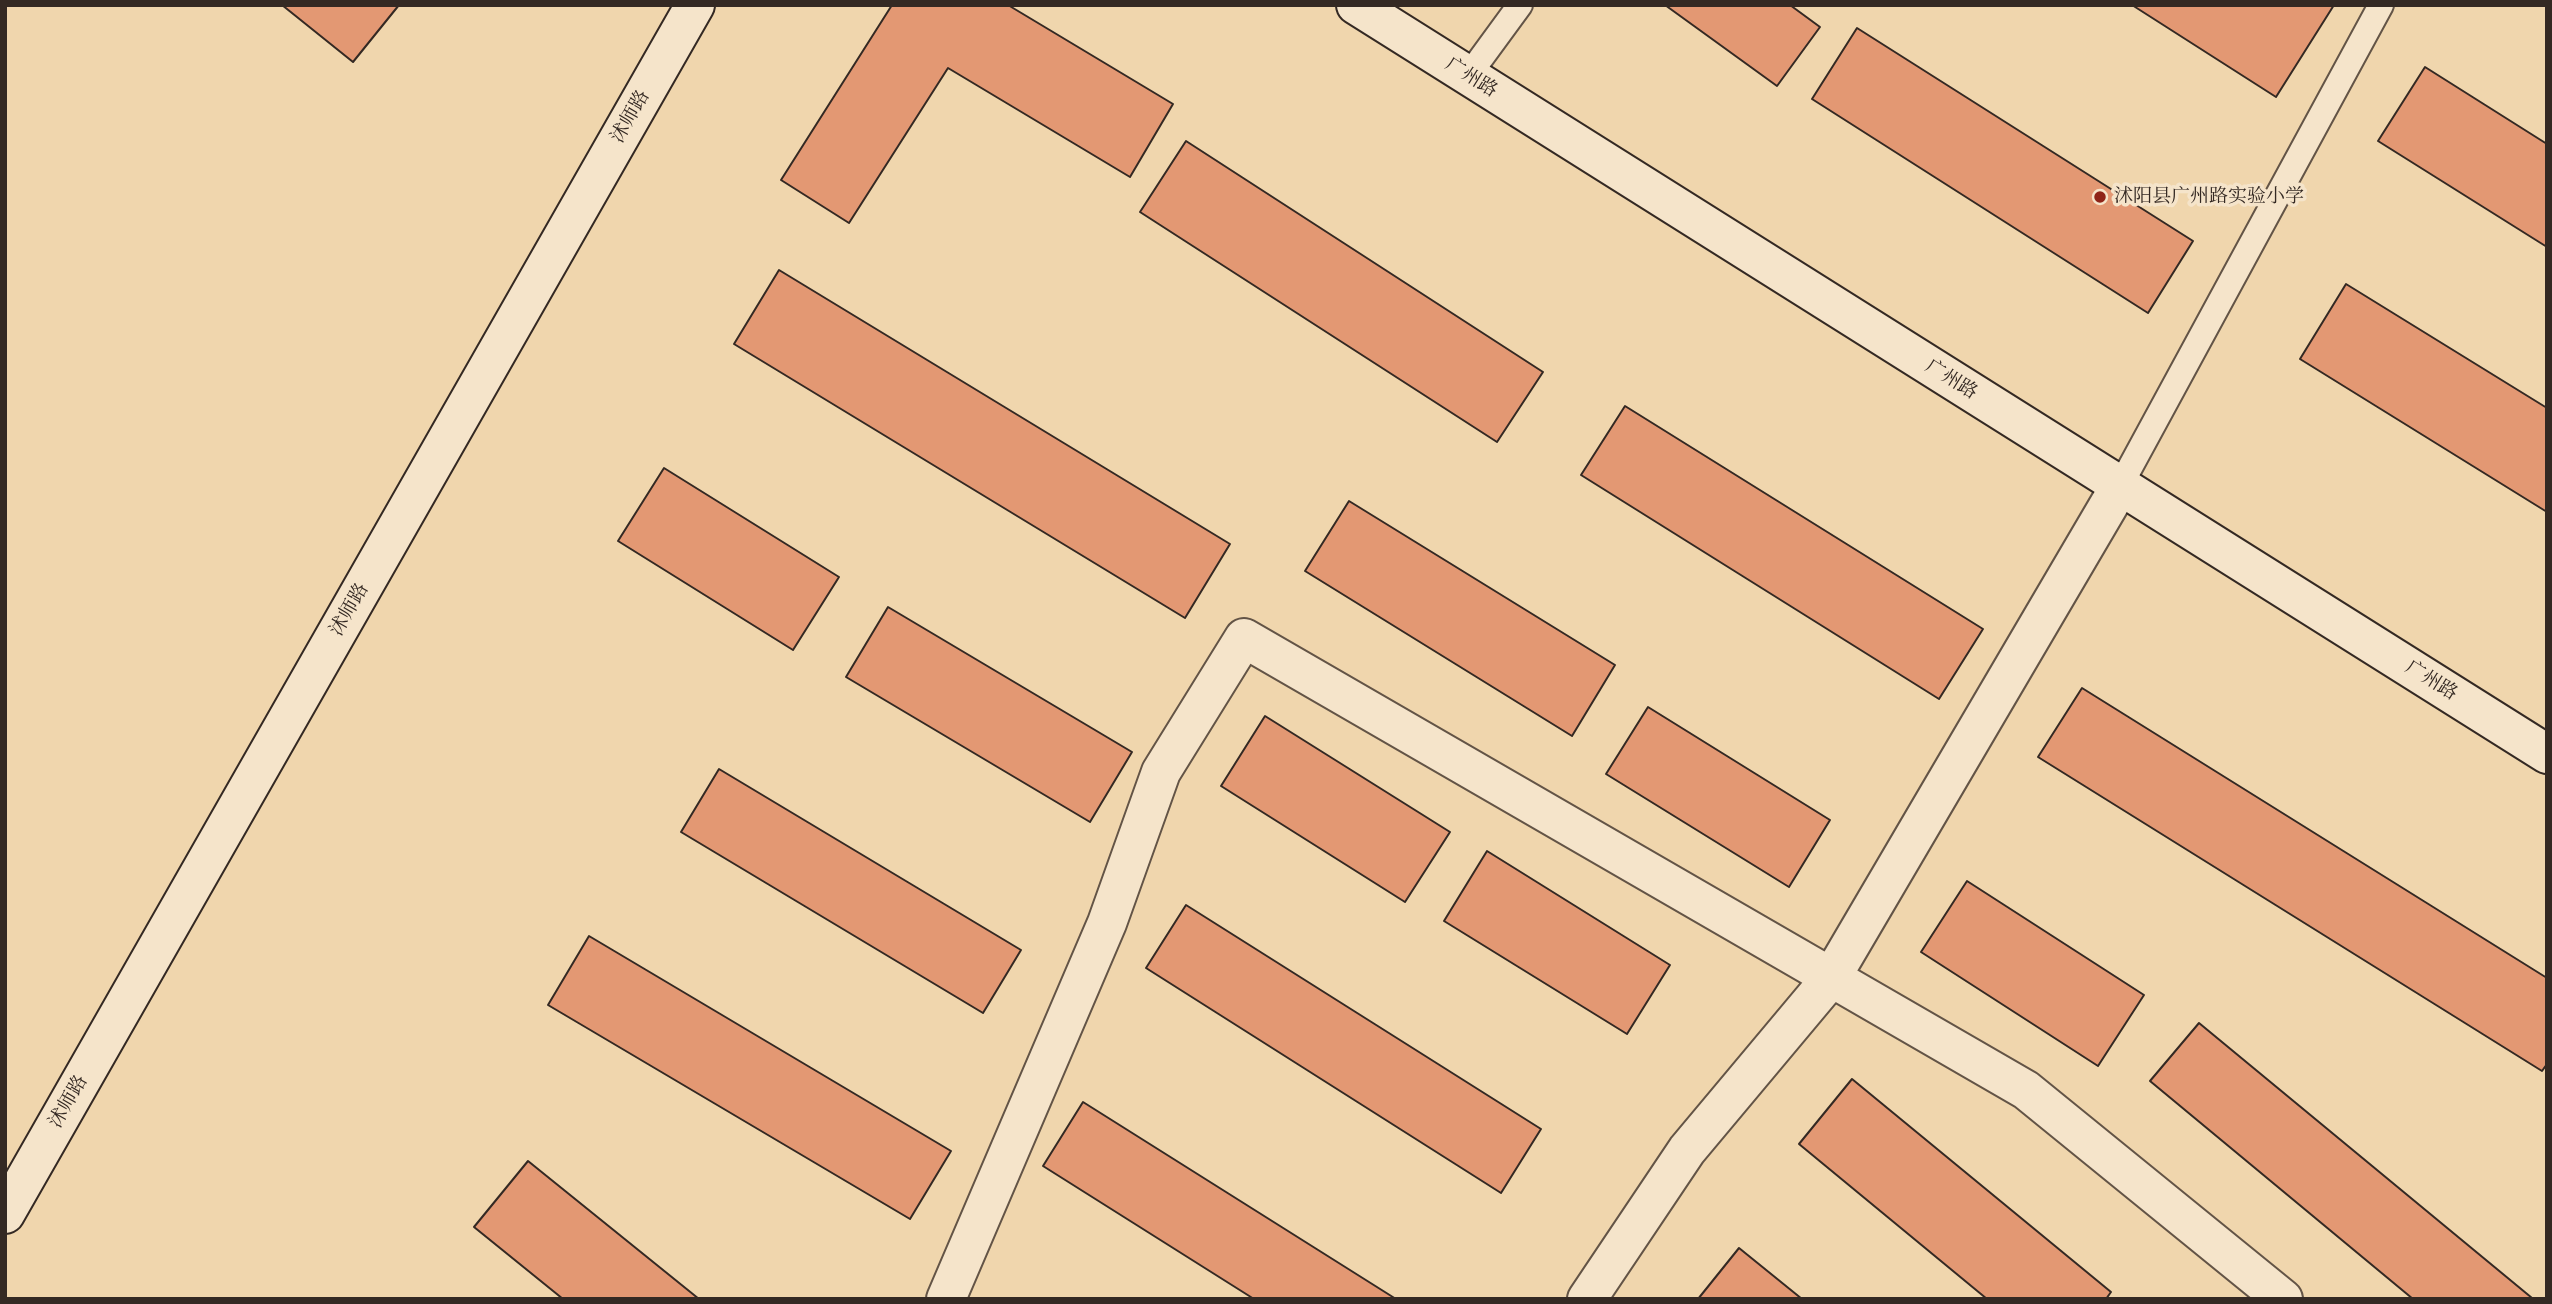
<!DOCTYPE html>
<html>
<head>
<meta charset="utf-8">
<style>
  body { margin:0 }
  #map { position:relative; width:2552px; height:1304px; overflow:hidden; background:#f0d6ad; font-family:"IM FELL French Canon",serif }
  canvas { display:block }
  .frame { position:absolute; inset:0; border:7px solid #342923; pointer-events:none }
</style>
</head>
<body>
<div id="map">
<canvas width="2552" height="1304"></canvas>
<div class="frame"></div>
</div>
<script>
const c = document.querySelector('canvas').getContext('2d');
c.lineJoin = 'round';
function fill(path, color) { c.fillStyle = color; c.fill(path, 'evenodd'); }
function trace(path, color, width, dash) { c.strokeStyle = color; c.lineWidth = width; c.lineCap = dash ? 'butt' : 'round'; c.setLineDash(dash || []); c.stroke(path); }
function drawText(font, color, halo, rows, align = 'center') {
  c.font = font + ' "IM FELL French Canon","Noto Serif SC",serif'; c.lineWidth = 7; c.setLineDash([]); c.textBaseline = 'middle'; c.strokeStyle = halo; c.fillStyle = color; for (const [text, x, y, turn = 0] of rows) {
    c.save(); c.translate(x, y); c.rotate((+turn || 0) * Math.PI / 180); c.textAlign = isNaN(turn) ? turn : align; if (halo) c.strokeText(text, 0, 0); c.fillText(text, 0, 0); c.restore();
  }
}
const building = new Path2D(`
  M 282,5 L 399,5 L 353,62 Z
  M 892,5 L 1008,5 L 1173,104 L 1130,177 L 948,68 L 849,223 L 781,180 Z
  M 1665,5 L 1790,5 L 1820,27 L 1777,86 Z
  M 2132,5 L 2334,5 L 2276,97 Z
  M 1857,28 L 2193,241 L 2148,313 L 1812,99 Z
  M 2425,67 L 2547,144 L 2547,247 L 2378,141 Z
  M 1186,141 L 1543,372 L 1497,442 L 1140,212 Z
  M 779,270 L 1230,544 L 1185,618 L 734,344 Z
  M 2346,284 L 2547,408 L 2547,512 L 2300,359 Z
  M 1625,406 L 1983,629 L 1939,699 L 1581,475 Z
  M 664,468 L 839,577 L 793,650 L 618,541 Z
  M 1349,501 L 1615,665 L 1572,736 L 1305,571 Z
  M 888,607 L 1132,752 L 1090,822 L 846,677 Z
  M 2082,688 L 2547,978 L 2547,1064 L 2542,1071 L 2038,757 Z
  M 1648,707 L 1830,820 L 1789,887 L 1606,774 Z
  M 1265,716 L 1450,832 L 1405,902 L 1221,786 Z
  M 719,769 L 1021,950 L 983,1013 L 681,832 Z
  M 1487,851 L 1670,965 L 1627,1034 L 1444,921 Z
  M 1967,881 L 2144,995 L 2098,1066 L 1921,952 Z
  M 1186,905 L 1541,1129 L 1501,1193 L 1146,968 Z
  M 589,936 L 951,1151 L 910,1219 L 548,1005 Z
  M 2199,1023 L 2532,1298 L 2413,1299 L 2150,1081 Z
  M 1852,1079 L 2111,1292 L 2106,1299 L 1987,1299 L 1799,1144 Z
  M 1083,1102 L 1396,1299 L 1254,1299 L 1043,1166 Z
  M 528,1161 L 699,1299 L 563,1299 L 474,1227 Z
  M 1739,1248 L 1802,1299 L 1698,1299 Z`);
fill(building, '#e39873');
trace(building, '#342923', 2);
const lane = new Path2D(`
  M 1468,76 L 1520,5
  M 2120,486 L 2381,5`);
const street = new Path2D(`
  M 946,1299 L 1107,923 L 1161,772 L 1244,638 L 2026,1090 L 2283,1299
  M 1587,1299 L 1687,1150 L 1831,978 L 2120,486`);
const secondary = new Path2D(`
  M 1356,5 L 2547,754
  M 5,1214 L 695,5`);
trace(lane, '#635446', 28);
trace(street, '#635446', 42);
trace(secondary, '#342923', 42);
trace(lane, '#f5e4ca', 24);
trace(street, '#f5e4ca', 38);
trace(secondary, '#f5e4ca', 38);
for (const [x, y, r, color] of [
  [2100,197,7,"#8f2418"]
]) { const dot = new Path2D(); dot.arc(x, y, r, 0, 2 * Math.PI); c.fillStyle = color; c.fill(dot); trace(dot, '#f5e4ca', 2.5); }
drawText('19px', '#342923', '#f5e4ca', [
  ["广州路",1471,78,32],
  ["沭师路",631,117,-60],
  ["广州路",1951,380,32],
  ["沭师路",350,610,-60],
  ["广州路",2431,681,32],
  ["沭师路",69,1102,-60]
]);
drawText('19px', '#342923', '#f5e4ca', [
  ["沭阳县广州路实验小学",2114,197]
], 'left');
</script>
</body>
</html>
